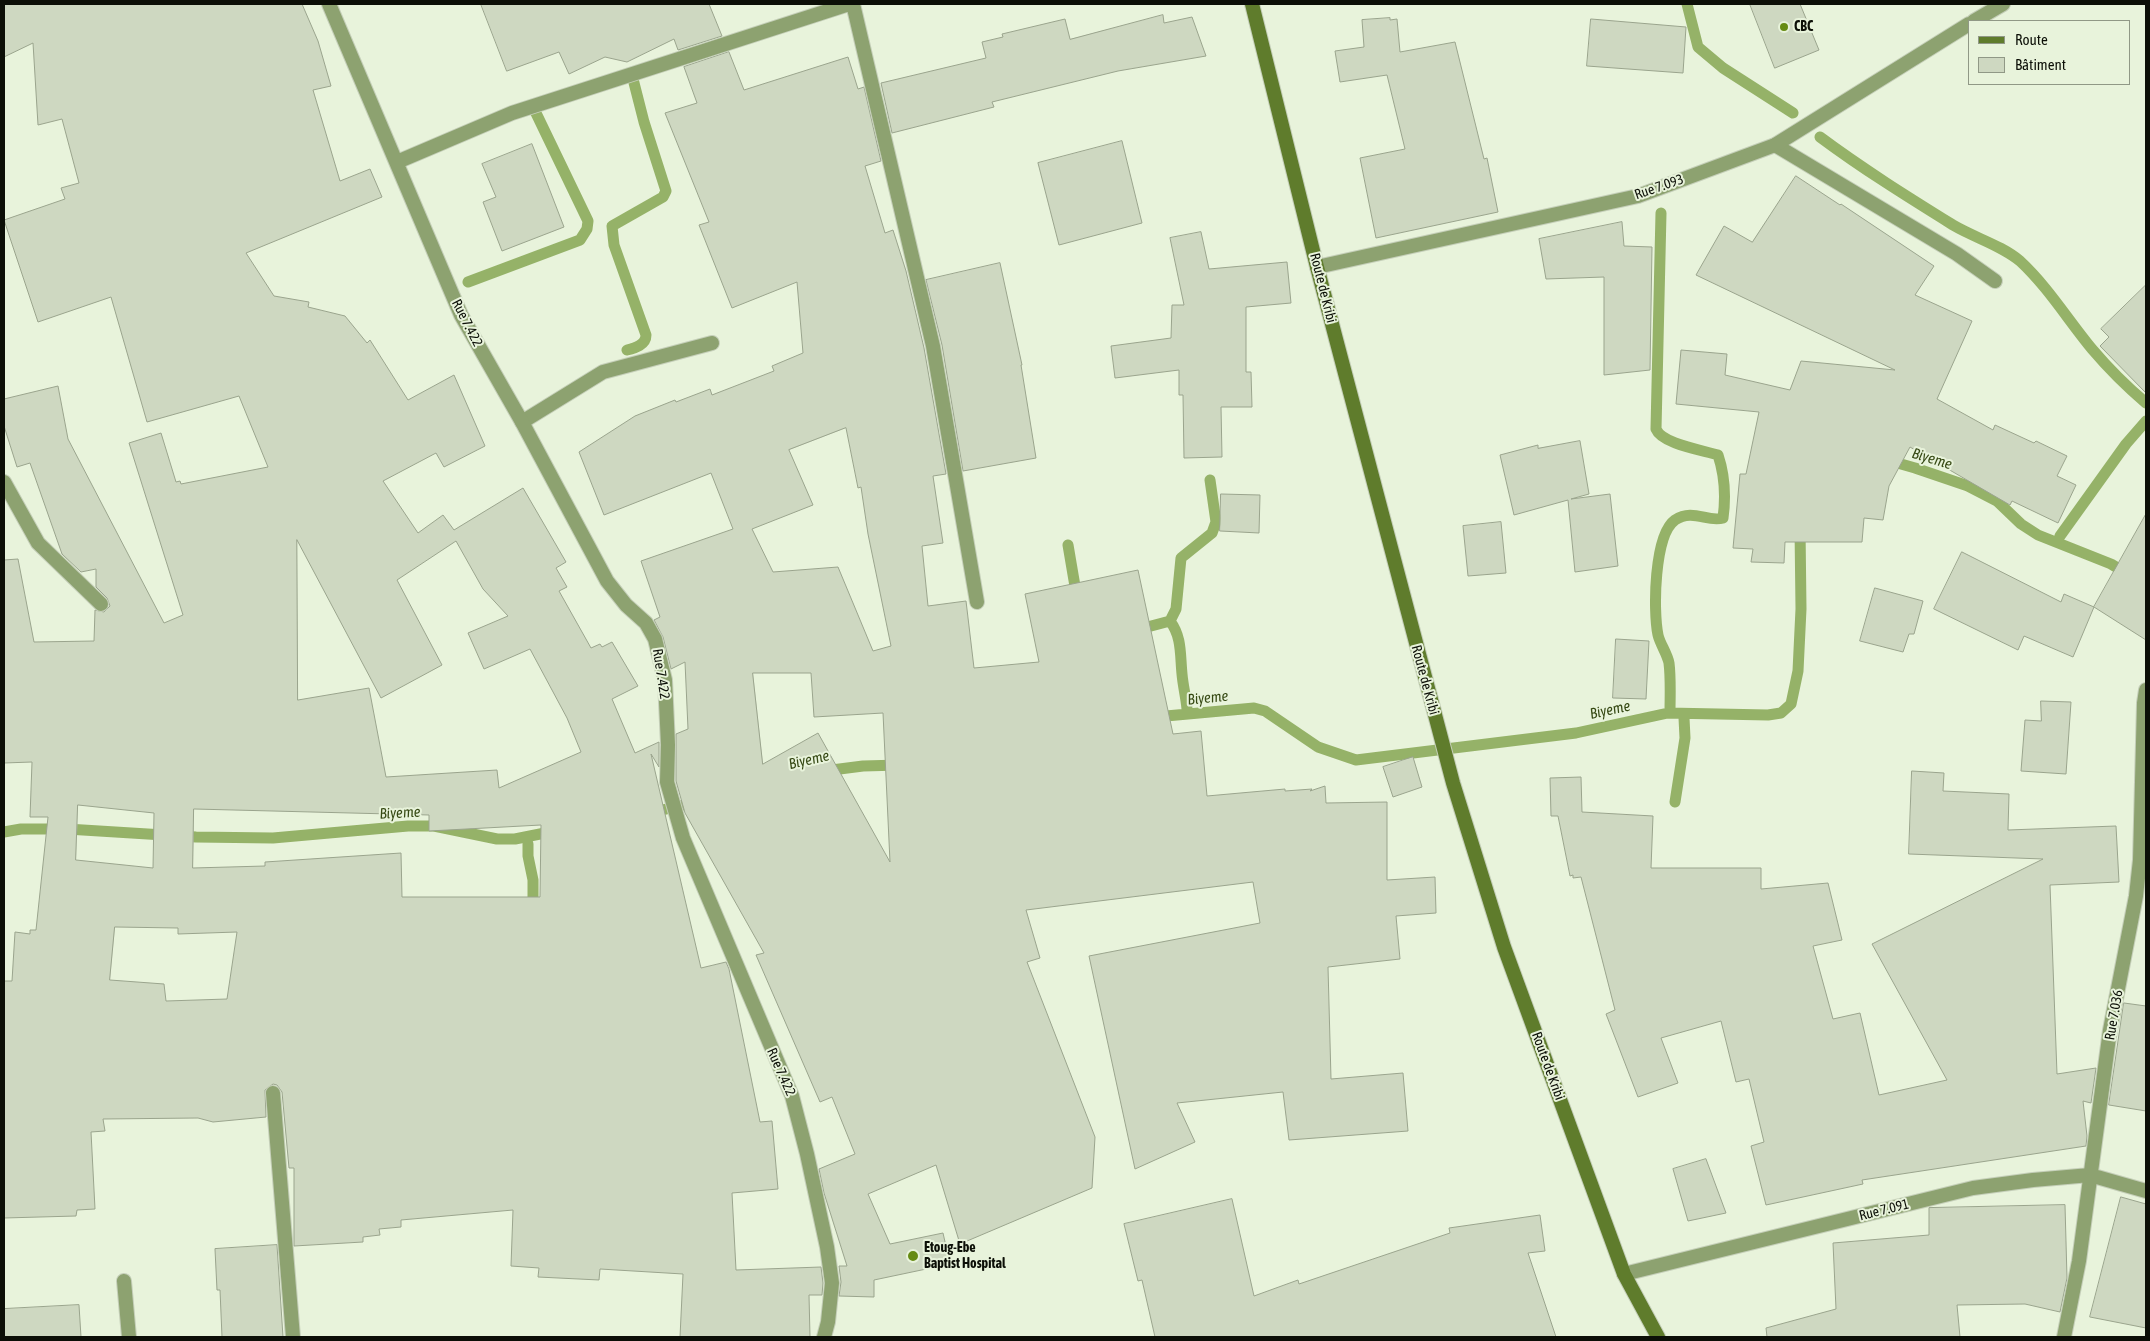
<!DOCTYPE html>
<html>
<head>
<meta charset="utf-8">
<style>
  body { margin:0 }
  #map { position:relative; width:2150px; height:1341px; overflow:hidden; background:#e8f3db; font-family:"Asap Condensed",sans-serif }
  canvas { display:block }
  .frame { position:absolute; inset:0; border:5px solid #0c0f07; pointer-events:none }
  .legend { position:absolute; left:1968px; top:20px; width:162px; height:65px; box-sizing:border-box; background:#e8f3db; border:1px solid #909886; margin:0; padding:6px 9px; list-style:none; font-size:15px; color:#0c0f07 }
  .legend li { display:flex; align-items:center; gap:10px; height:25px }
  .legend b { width:25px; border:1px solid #909886 }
</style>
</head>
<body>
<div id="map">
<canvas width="2150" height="1341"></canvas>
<div class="frame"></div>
<ul class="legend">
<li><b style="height:6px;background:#5f7c2c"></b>Route</li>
<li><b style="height:14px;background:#ced8c1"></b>Bâtiment</li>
</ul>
</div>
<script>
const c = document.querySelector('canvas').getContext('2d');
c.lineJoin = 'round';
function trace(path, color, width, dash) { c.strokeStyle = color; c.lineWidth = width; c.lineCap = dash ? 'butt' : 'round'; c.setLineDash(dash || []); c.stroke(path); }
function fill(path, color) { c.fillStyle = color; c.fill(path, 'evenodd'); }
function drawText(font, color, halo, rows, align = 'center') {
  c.font = font + ' "Asap Condensed",sans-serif'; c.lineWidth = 4; c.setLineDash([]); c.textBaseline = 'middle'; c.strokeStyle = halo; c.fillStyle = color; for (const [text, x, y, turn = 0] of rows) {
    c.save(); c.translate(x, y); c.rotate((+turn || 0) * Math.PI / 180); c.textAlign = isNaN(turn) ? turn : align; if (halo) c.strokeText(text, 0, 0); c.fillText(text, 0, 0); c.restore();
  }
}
trace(new Path2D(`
  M 1687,4 L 1698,47 L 1723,68 L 1793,113
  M 1820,137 C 1863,169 1908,197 1953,225 C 1975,238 2001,245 2020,261 C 2048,287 2068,320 2092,349 C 2109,369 2126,386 2146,403
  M 1661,213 L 1656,429 C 1662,444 1702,450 1718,455 C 1725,476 1726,496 1723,518 C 1708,523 1693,508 1675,520 C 1654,535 1653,611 1658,635 C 1660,644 1667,653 1669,663 C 1671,679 1670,697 1670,713
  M 468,282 L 580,240 L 587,229 L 588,221 L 535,111
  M 627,350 C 635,348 646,345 646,335 L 614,245 L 612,226 L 663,197 L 666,191 L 644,122 L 632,75
  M 1887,460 L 1915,468 L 1968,486 L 1997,501 L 2021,524 L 2038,535 L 2111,564 L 2146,585
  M 2060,536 L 2126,444 L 2146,421
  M 1068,545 L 1077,598
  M 1170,621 L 1176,609 L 1181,558 L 1212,533 L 1216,522 L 1210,480
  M 1170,621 C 1182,637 1180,654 1182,674 C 1183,686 1186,697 1187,709
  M 1136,630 L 1170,621
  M 1155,717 L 1254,708 L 1265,711 L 1318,747 L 1356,760 L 1576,733 L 1668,713 L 1768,715 L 1781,713 L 1791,704 L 1798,671 L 1801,609 L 1800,528
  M 824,771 L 863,766 L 900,765
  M 1675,802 L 1685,738 L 1684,718
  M 649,813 L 697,802
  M 4,832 L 21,829 L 67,829 L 196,837 L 273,838 L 408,826 L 434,826 L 497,839 L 515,839 L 555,831
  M 528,844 L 528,856 L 533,880 L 533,902`), '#95b268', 11);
const building = new Path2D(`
  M 4,4 L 302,4 L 318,41 L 331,86 L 313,90 L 340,181 L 370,169 L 382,197 L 246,253 L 274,296 L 309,302 L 308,307 L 345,316 L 367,343 L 370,340 L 408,400 L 454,375 L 485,446 L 444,467 L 436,453 L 383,481 L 418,533 L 443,515 L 454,530 L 523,488 L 566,562 L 556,568 L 567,587 L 559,591 L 591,648 L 600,644 L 602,647 L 612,642 L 638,686 L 612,699 L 635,753 L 659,742 L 659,767 L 651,754 L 701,968 L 726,962 L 729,969 L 760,1122 L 772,1121 L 778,1189 L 732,1193 L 736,1270 L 821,1267 L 823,1283 L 822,1295 L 809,1295 L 810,1337 L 680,1337 L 683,1274 L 600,1269 L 599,1280 L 538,1277 L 539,1268 L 511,1266 L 513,1210 L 401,1220 L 401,1227 L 379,1229 L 380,1235 L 363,1237 L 363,1242 L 294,1246 L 294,1168 L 289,1168 L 282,1092 L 277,1085 L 273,1084 L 265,1090 L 266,1117 L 213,1122 L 198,1118 L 103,1119 L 105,1131 L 91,1132 L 95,1209 L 77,1210 L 76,1216 L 4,1218 L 4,981 L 12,981 L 15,932 L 30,934 L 30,930 L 36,930 L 48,817 L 30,817 L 32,762 L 4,763 L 4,560 L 18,559 L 34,642 L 94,641 L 95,610 L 104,612 L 110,606 L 107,598 L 96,587 L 96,569 L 81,572 L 62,554 L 30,463 L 17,467 L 4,426 L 4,399 L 58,386 L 68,439 L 164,623 L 183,615 L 129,443 L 161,433 L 176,482 L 180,481 L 181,484 L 268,467 L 239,396 L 147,422 L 111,297 L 38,322 L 4,220 L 65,199 L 61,188 L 79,183 L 62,119 L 38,125 L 33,43 L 4,57 ZM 297,540 L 381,698 L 442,665 L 397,580 L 456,541 L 483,589 L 508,616 L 468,633 L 484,669 L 530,649 L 567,718 L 581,752 L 499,788 L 497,770 L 386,777 L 369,688 L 298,700 ZM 78,805 L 154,813 L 153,868 L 76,860 ZM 194,809 L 429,815 L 429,831 L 541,825 L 540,897 L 402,897 L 401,853 L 265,862 L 265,866 L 193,868 ZM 115,927 L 178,928 L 178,934 L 237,932 L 227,999 L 166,1001 L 164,984 L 110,980 Z
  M 481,4 L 709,4 L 722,36 L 678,50 L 674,39 L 627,62 L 605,57 L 569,74 L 559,52 L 507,71 Z
  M 1750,4 L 1800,4 L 1819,50 L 1775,68 Z
  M 1163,15 L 1164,23 L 1192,17 L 1206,56 L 1118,71 L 992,102 L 994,107 L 892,133 L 881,83 L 986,58 L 982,42 L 1003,37 L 1002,34 L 1065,19 L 1070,39 Z
  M 1390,18 L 1390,20 L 1397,19 L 1400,52 L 1455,42 L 1484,159 L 1487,158 L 1498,212 L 1376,238 L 1360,158 L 1405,149 L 1387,75 L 1340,82 L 1335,51 L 1364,47 L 1362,20 Z
  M 1591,19 L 1686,27 L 1683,73 L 1587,66 Z
  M 729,52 L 744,90 L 848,57 L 858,89 L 864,87 L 881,161 L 865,166 L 885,233 L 893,230 L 906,271 L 924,348 L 946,474 L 933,476 L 943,543 L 922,546 L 928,606 L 966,601 L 974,668 L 1039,662 L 1025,594 L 1138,570 L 1173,734 L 1201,731 L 1207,796 L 1285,789 L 1285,791 L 1312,789 L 1310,791 L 1325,786 L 1326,803 L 1387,802 L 1387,880 L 1435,877 L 1436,913 L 1396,916 L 1400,959 L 1328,967 L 1331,1079 L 1403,1073 L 1408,1131 L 1289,1140 L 1283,1092 L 1177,1103 L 1195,1142 L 1135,1169 L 1089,956 L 1260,923 L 1253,882 L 1026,910 L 1040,958 L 1027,962 L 1095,1137 L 1092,1188 L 960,1244 L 936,1165 L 868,1194 L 890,1244 L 943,1233 L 950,1264 L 874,1280 L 874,1297 L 839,1296 L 841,1282 L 839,1266 L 847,1266 L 824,1193 L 819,1169 L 855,1154 L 832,1097 L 820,1102 L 756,955 L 764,953 L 685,813 L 676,781 L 676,734 L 688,729 L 685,662 L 671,669 L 663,637 L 654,620 L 660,617 L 641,561 L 733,529 L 711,473 L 604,515 L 579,452 L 635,416 L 675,400 L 676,402 L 710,389 L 712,395 L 774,371 L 772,366 L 803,353 L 797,282 L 732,308 L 699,225 L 709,222 L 665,113 L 697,103 L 684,67 ZM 846,428 L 858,488 L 861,487 L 868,534 L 891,646 L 873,651 L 838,567 L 773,572 L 752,529 L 813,505 L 789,450 ZM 753,673 L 811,673 L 814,717 L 883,713 L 890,862 L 818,733 L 763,764 Z
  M 1122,141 L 1142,223 L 1059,245 L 1038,163 Z
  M 532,144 L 564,227 L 502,251 L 483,202 L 496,197 L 482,164 Z
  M 1796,176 L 1840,205 L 1841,204 L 1934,266 L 1915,295 L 1972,321 L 1937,399 L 1993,430 L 1995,425 L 2034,443 L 2036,441 L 2067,456 L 2057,476 L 2076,485 L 2058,523 L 2012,501 L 2010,505 L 1910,447 L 1889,486 L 1883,520 L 1864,518 L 1862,542 L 1785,542 L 1784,563 L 1751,562 L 1753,549 L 1733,548 L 1740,474 L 1746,474 L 1759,412 L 1676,404 L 1681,350 L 1727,354 L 1725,375 L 1790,390 L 1801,361 L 1895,370 L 1696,275 L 1724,226 L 1752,242 Z
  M 1622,222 L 1624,246 L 1652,247 L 1650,370 L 1604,375 L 1604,277 L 1546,279 L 1539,239 Z
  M 1201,232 L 1209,269 L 1287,262 L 1291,303 L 1246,307 L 1246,372 L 1251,372 L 1252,407 L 1221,407 L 1222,457 L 1184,458 L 1183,395 L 1179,395 L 1179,370 L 1115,378 L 1111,346 L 1171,338 L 1172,305 L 1184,305 L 1170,238 Z
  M 1000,263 L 1022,365 L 1021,365 L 1036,458 L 963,471 L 942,345 L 926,280 Z
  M 2146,285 L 2146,393 L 2100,346 L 2109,337 L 2101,329 Z
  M 1580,441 L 1589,494 L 1571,499 L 1610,494 L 1618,566 L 1575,572 L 1568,500 L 1514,515 L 1500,455 L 1538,445 L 1538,448 Z
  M 1221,494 L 1260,495 L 1259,533 L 1220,531 Z
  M 2146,514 L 2146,640 L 2094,607 Z
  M 1501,522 L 1506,573 L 1468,576 L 1463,526 Z
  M 1962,552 L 2061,602 L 2064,594 L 2094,607 L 2073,657 L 2024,636 L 2018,650 L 1934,609 Z
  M 1875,588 L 1923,601 L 1914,634 L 1909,634 L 1903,652 L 1860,641 Z
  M 1616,639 L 1649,641 L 1646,699 L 1613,698 Z
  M 2041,701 L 2071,702 L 2066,774 L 2021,771 L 2025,720 L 2041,721 Z
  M 1413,757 L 1422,787 L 1393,797 L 1383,767 Z
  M 1912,771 L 1944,773 L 1943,791 L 2009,794 L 2008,830 L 2116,826 L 2119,882 L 2050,885 L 2057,1074 L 2096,1068 L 2091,1103 L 2083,1101 L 2087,1136 L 2086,1146 L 1862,1180 L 1863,1184 L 1766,1205 L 1751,1146 L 1764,1142 L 1749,1079 L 1736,1082 L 1721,1021 L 1661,1038 L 1678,1083 L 1638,1097 L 1606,1014 L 1615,1010 L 1581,877 L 1573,878 L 1573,875 L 1570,876 L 1558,816 L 1551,816 L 1550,778 L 1581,777 L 1582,812 L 1653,816 L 1651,868 L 1761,868 L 1761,889 L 1828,883 L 1842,940 L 1813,946 L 1833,1019 L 1860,1013 L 1879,1095 L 1947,1080 L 1872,944 L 2043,859 L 1909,854 Z
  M 2124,1003 L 2146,1006 L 2146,1111 L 2109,1105 Z
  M 1706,1159 L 1726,1213 L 1688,1221 L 1673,1169 Z
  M 2121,1197 L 2146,1204 L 2146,1328 L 2090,1317 Z
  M 1232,1199 L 1254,1296 L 1298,1280 L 1299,1284 L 1450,1233 L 1449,1228 L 1540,1215 L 1545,1251 L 1528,1253 L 1556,1337 L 1155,1337 L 1142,1280 L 1138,1281 L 1124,1224 Z
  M 2065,1205 L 2067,1278 L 2060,1312 L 2025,1304 L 1957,1305 L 1960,1337 L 1767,1337 L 1766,1328 L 1836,1309 L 1833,1243 L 1929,1235 L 1929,1208 Z
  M 277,1245 L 283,1337 L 222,1337 L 220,1290 L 217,1290 L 215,1249 Z
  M 79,1305 L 81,1337 L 4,1337 L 4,1309 Z`);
fill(building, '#ced8c1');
trace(building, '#9aa48d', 1);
const service = new Path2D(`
  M 1775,145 L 1957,254 L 1995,281
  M 522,422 L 603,372 L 712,343`);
const minor = new Path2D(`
  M 329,4 L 461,315 L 522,422 L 607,581 L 626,605 L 646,623 L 655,639 L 665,680 L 668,745 L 667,782 L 683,838 L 792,1096 L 807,1154 L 827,1247 L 832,1283 L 828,1322 L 824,1337
  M 853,4 L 933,346 L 977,602
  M 1974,21 L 2003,4
  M 397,162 L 512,113 L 849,4
  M 1317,267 L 1638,196 L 1775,145 L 1969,24
  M 4,482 L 38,543 L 101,604
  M 273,1093 L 293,1337
  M 1624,1274 L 1973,1188 L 2033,1180 L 2090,1175 L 2146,1191
  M 124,1281 L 129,1337
  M 2064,1337 L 2079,1261 L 2110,1030 L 2136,896 L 2140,860 L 2144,703 L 2146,690`);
const secondary = new Path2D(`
  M 1252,4 L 1317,267 L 1453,783 L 1504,947 L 1624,1274 L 1658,1337`);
trace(service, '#c5cfb9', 16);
trace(minor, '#c5cfb9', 16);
trace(secondary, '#c5cfb9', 16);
trace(service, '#8da270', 14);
trace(minor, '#8da270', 14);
trace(secondary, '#5f7c2c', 14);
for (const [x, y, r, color] of [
  [1784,27,5,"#668b13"],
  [913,1256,6,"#668b13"]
]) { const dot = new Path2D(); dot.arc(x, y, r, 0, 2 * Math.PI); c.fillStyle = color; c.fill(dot); trace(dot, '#e8f3db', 2); }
drawText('bold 14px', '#0c0f07', '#e8f3db', [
  ["CBC",1794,27],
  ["Etoug-Ebe",924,1248],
  ["Baptist Hospital",924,1264]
], 'left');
drawText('14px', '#0c0f07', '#e8f3db', [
  ["Rue 7.093",1659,187,-19],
  ["Route de Kribi",1323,288,76],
  ["Rue 7.422",467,323,63],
  ["Rue 7.422",661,674,81],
  ["Route de Kribi",1425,680,75],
  ["Rue 7.036",2114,1015,-80],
  ["Route de Kribi",1548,1066,70],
  ["Rue 7.422",781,1072,66],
  ["Rue 7.091",1884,1210,-14]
]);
drawText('italic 15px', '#364914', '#e8f3db', [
  ["Biyeme",1932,459,17],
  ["Biyeme",1208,698,-6],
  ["Biyeme",1610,710,-12],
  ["Biyeme",809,760,-13],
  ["Biyeme",400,813,-3]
]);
</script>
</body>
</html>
